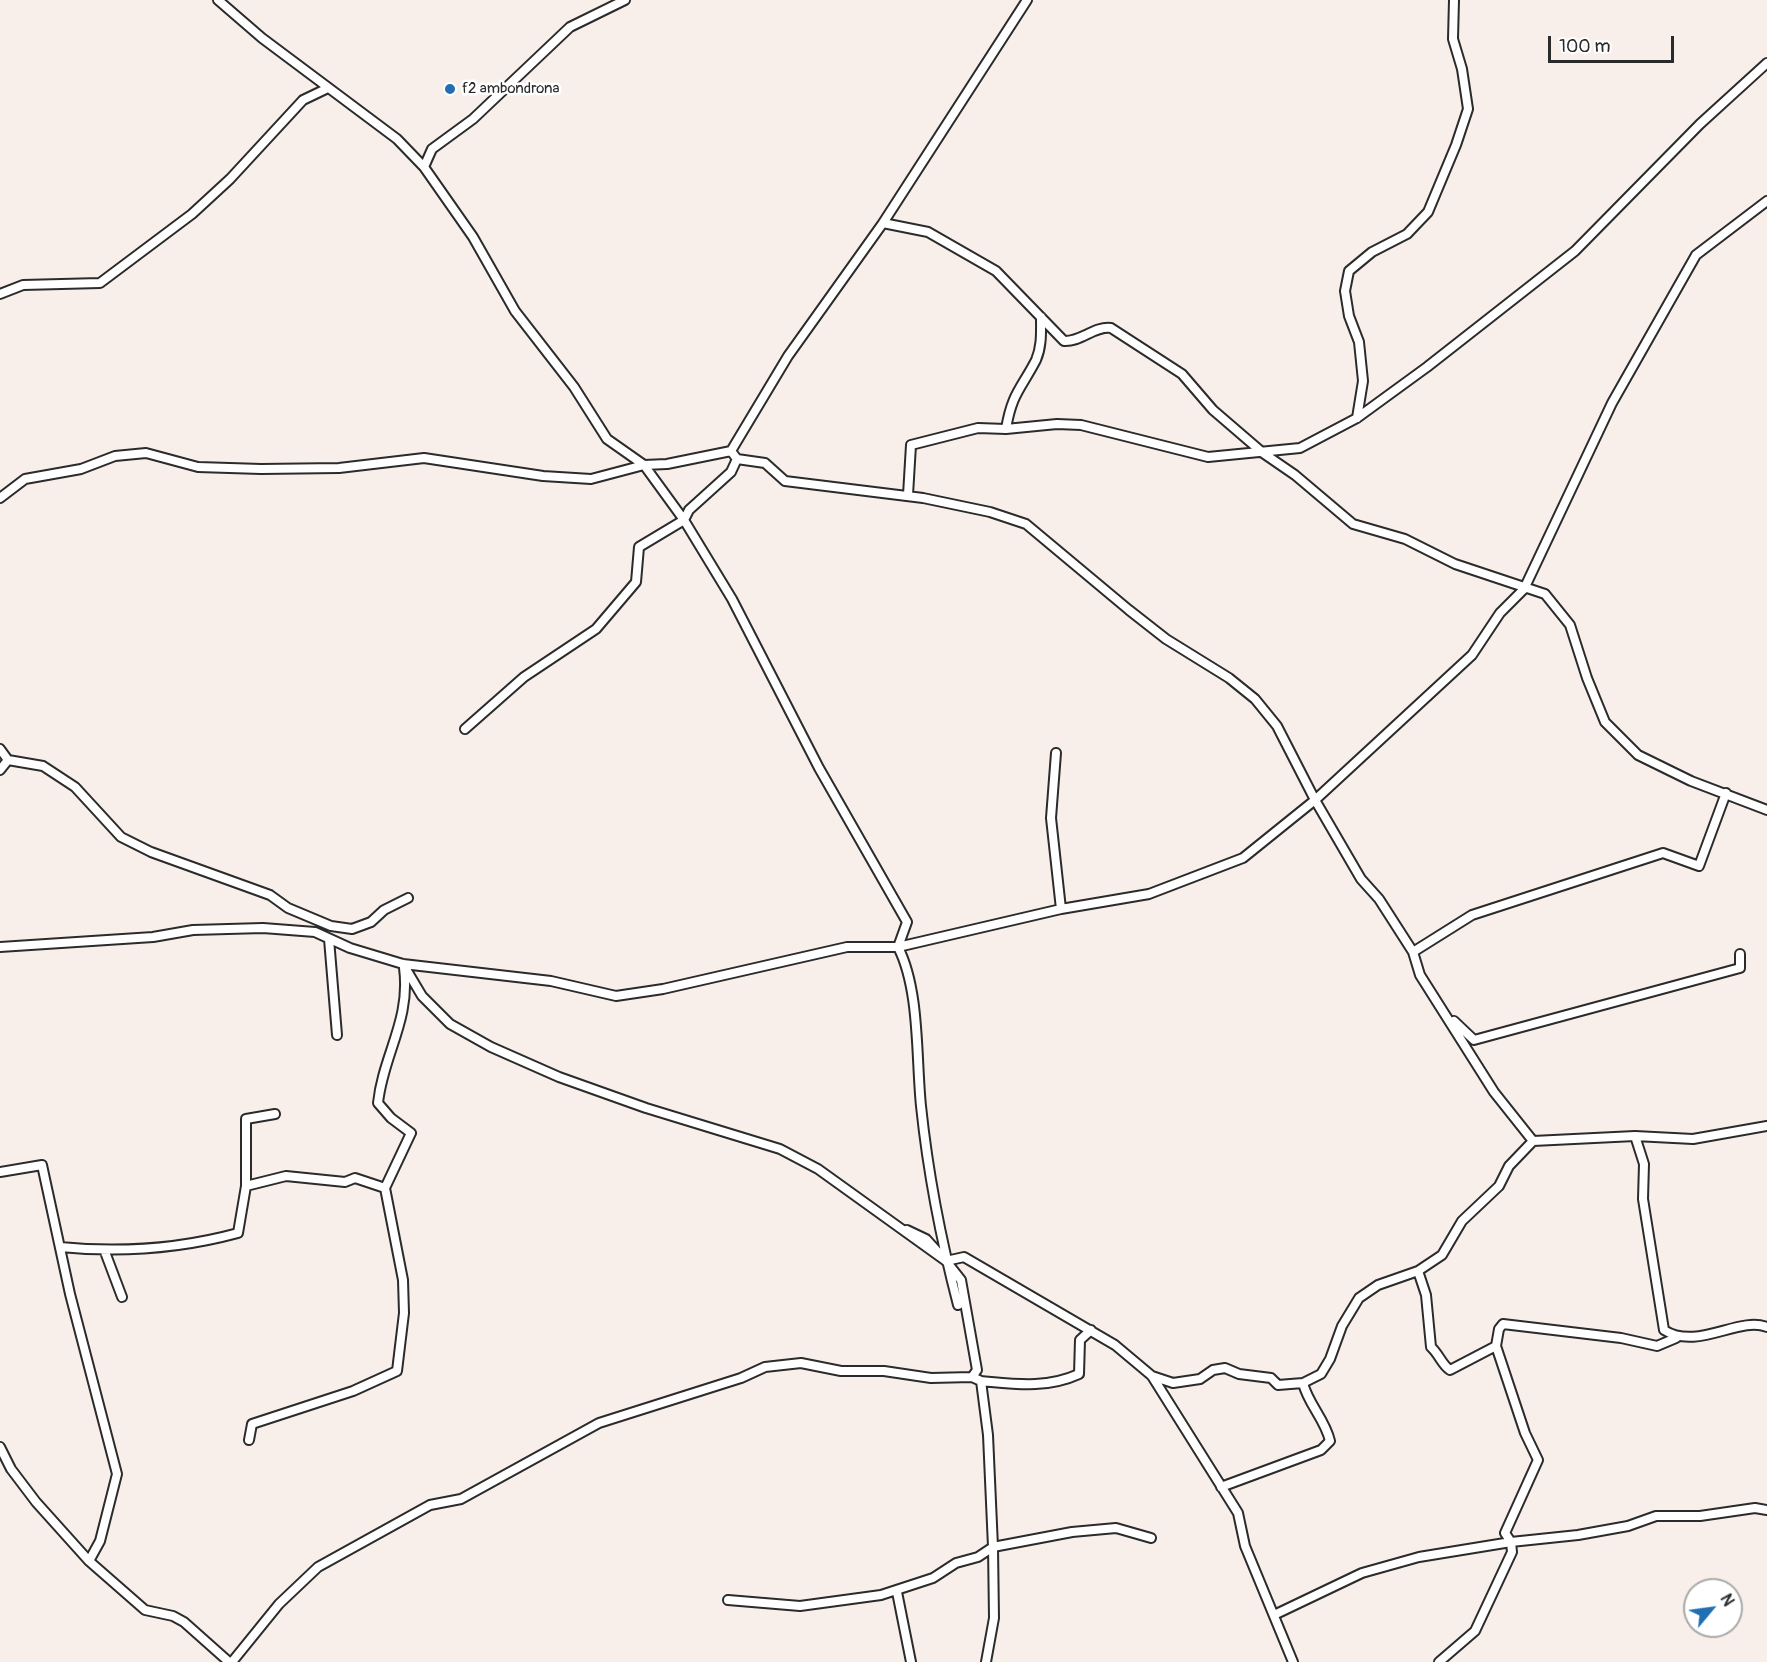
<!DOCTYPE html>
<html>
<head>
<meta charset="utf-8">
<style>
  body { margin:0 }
  #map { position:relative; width:1767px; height:1662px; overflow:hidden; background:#f9efea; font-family:Pangolin,sans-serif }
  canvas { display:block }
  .north { position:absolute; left:1683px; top:1578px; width:60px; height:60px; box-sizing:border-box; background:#fff; border:2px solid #aaa; border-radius:50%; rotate:61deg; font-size:16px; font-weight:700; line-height:24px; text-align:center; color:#2b2b2b }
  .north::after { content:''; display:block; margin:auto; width:21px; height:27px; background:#1f6fb2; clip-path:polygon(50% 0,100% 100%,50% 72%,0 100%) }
  .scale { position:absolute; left:1548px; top:36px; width:126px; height:27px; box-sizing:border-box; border:3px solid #2b2b2b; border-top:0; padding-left:8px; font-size:18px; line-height:21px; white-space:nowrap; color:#2b2b2b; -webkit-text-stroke:4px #fff; paint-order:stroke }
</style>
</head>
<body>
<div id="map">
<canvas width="1767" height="1662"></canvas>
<div class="north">N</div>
<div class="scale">100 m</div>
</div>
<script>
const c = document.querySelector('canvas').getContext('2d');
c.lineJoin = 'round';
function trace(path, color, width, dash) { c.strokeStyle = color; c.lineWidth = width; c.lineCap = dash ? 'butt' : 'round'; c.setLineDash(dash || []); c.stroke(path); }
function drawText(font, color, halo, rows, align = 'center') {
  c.font = font + ' Pangolin,sans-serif'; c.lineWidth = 5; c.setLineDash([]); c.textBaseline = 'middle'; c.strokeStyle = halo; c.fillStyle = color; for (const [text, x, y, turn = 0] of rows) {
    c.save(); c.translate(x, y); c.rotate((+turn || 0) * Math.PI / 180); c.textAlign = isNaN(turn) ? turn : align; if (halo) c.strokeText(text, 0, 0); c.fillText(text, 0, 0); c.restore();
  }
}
const minor = new Path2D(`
  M 218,0 L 262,38 L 397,139 L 424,167 L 473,237 L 515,311 L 574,387 L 607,439 L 644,465 L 684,520 L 732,599 L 819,768 L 907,922 L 898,947 C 920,990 916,1057 921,1106 C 928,1173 941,1240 958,1305
  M 424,167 L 432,149 L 473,119 L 570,27 L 625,0
  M 883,223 L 928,232 L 996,271 L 1064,341 C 1081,342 1094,326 1111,328 L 1182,374 L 1213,410 L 1263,453 L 1295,475 L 1353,524 L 1405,539 L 1455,564 L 1545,594 L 1570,625 L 1587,678 L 1605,722 L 1638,755 L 1691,781 L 1767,810
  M 0,294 L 23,285 L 100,283 L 192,214 L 230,179 L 303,100 L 328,88
  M 1357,418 L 1363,381 L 1359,342 L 1349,316 L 1345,291 L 1349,271 L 1372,252 L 1407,234 L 1428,212 L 1456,145 L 1468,109 L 1462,69 L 1453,39 L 1454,0
  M 1006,429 C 1012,393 1021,389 1036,360 C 1042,346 1041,332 1041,317
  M 731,451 L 737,459 L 765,463 L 785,481 L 923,498 L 990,512 L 1026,524 L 1129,610 L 1166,639 L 1229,678 L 1255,699 L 1277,726 L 1315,800 L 1361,879 L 1379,899 L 1413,952 L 1420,975 L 1494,1092 L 1533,1141
  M 908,495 L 911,445 L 978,428 L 1006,429 L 1057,424 L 1081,425 L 1208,457 L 1300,448 L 1357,418 L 1427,367 L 1575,251 L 1700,124 L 1767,63
  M 0,498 L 25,479 L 81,469 L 115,456 L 146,453 L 198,467 L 261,469 L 339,468 L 424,458 L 543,476 L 591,479 L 644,465 L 667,464 L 731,451 L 788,356 L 883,223 L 1027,0
  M 465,729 L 524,677 L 596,629 L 636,582 L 639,547 L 684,520 L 689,510 L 731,472 L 737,459
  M 0,749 L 8,760 L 0,770
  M 1056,753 L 1051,818 L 1061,909
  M 8,760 L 43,766 L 75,787 L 121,837 L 151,852 L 270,895 L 288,908 L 331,926 L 352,929 L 371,922 L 384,910 L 408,898
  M 329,939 L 337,1035
  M 0,947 L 153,937 L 193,930 L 263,928 L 315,932 L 350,948 L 403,964 L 551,981 L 616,996 L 663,989 L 847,947 L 898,947 L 1061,909 L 1149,894 L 1243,858 L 1315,800 L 1472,655 L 1500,613 L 1524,589 L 1612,403 L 1696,255 L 1767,201
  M 1413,952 L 1472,915 L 1663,853 L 1699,866 L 1726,793
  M 403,964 L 422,996 L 450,1024 L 491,1047 L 559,1077 L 646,1108 L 780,1149 L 818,1169 L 946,1261 L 961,1280 L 977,1370 L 972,1377 L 981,1381 L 988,1435 L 993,1547 L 994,1618 L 986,1662
  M 1454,1021 L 1474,1040 L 1740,968 L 1740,954
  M 1635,1136 L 1644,1164 L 1643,1199 L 1664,1330 C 1697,1351 1739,1316 1767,1327
  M 0,1172 L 42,1165 L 70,1294 L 117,1474 L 100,1541 L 89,1561
  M 246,1186 L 246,1119 L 275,1114
  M 907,1230 L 926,1239 L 946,1261 L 964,1257 L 1115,1345 L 1152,1376 L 1238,1513 L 1245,1546 L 1293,1662
  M 60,1247 C 121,1253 179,1249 238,1233 L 246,1186 L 286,1176 L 345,1182 L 355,1178 L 385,1188
  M 105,1252 L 122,1297
  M 1418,1271 L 1426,1295 L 1431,1347 C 1439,1354 1442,1365 1450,1370 L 1496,1346
  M 1152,1376 L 1173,1383 L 1200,1379 L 1213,1370 L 1225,1368 L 1239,1374 L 1271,1378 L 1278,1385 L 1303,1383 L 1321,1374 L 1330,1359 L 1342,1326 L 1359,1298 L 1378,1285 L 1418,1271 L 1442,1255 L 1462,1221 L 1499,1186 L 1509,1166 L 1533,1141 L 1635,1136 L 1693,1139 L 1767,1126
  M 981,1381 C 1015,1384 1046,1389 1079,1374 L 1080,1340 L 1091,1330
  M 249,1440 L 252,1424 L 353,1391 L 397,1371 L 404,1313 L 403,1280 L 385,1188 L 411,1133 L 391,1118 L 378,1103 C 383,1055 411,1020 404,968
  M 0,1447 L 11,1469 L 36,1502 L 89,1561 L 145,1610 L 173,1616 L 184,1622 L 229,1662
  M 1221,1487 L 1321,1450 L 1330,1441 C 1325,1419 1308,1404 1303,1383
  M 897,1592 L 911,1662
  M 728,1600 L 800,1606 L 881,1595 L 933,1578 L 956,1563 L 978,1557 L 993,1547 L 1072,1532 L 1116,1528 L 1151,1538
  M 1274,1615 L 1362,1573 L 1419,1557 L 1511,1542 L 1578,1535 L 1628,1526 L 1656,1516 L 1700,1516 L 1755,1508 L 1767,1510
  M 232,1662 L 279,1604 L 318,1567 L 430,1505 L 461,1499 L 599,1423 L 741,1378 L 765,1367 L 801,1363 L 841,1371 L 884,1371 L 931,1378 L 972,1377
  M 1439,1662 L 1475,1631 L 1512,1552 L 1511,1542 L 1505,1533 L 1538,1460 L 1525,1433 L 1496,1346 L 1499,1329 L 1503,1324 L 1621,1338 L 1657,1346 L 1676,1338`);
trace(minor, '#2b2b2b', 12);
trace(minor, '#fff', 8);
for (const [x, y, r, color] of [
  [450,89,6,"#1f6fb2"]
]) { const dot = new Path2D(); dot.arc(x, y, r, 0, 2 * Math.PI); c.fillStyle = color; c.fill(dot); trace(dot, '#fff', 2); }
drawText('15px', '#2b2b2b', '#fff', [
  ["f2 ambondrona",462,89]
], 'left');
</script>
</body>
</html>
